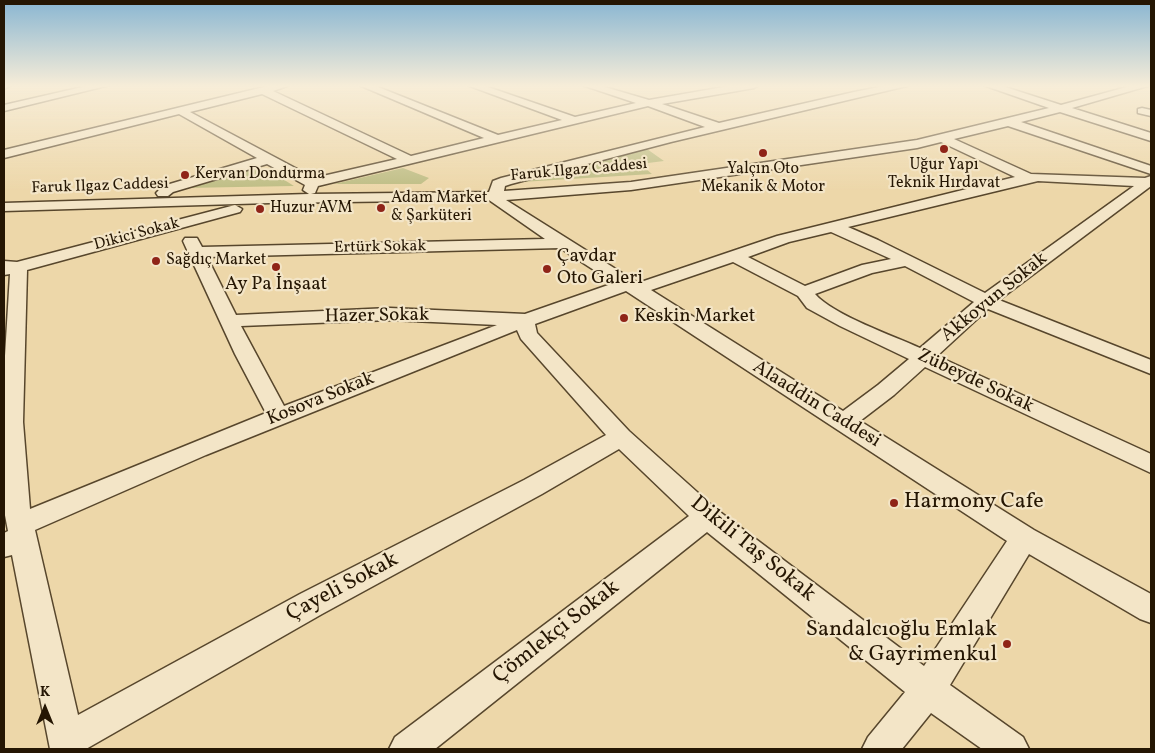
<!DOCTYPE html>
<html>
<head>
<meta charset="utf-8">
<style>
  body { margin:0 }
  #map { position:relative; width:1155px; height:753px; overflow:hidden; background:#edd7a9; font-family:Vollkorn,serif }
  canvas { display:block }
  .frame { position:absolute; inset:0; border:5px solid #251603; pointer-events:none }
  .north { position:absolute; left:20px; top:683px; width:50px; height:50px; -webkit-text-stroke:4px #f3e5c7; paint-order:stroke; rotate:0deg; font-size:14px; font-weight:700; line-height:20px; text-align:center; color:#251603 }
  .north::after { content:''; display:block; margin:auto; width:18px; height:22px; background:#251603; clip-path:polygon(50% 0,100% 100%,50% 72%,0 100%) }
</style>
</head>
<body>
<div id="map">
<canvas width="1155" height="753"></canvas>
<div class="frame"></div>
<div class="north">K</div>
</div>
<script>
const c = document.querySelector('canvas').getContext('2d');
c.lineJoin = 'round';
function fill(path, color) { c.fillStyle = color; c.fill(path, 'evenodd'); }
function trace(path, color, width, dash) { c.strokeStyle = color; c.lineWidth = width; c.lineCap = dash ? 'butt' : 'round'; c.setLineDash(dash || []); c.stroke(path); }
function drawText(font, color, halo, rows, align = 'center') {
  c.font = font + ' Vollkorn,serif'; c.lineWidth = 4.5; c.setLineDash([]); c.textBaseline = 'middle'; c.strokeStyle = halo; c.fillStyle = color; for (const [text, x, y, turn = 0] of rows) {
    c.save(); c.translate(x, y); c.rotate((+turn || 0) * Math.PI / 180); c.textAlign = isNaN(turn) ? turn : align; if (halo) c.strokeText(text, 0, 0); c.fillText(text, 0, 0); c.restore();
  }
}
fill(new Path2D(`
  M 647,149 L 664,161 L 640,164 L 652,174 L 521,182 Z
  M 252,168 L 267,169 L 294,186 L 183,188 Z
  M 403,168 L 429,178 L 421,184 L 334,184 Z`), '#bebd84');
const minor = new Path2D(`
  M 4,85 L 12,85 L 4,89 Z
  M 91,85 L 110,85 L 4,111 L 4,105 Z
  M 272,85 L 290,85 L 273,91 L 411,156 L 484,138 L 359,85 L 373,85 L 498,135 L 562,120 L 467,85 L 482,85 L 575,117 L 636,103 L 582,85 L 598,85 L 649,100 L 735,85 L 759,85 L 754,88 L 662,104 L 719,123 L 854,92 L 889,85 L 911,85 L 671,142 L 511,184 L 505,186 L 504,191 L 631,182 L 917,140 L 1049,108 L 983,85 L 999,85 L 1061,105 L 1134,85 L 1151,85 L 1072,108 L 1151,133 L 1151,141 L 1060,112 L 1021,122 L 1151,166 L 1151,174 L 1008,126 L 954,139 L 1031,174 L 1145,178 L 1151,176 L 1151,186 L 999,300 L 1151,360 L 1151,374 L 988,309 L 937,356 L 1151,454 L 1151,473 L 925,367 L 894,395 L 860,421 L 1034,530 L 1151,594 L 1151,623 L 1140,619 L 1029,554 L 950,685 L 1023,737 L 1029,749 L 982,749 L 931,713 L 902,749 L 862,749 L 868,737 L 905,692 L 707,532 L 435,749 L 389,749 L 395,737 L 689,516 L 619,449 L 542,494 L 322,614 L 86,749 L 50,749 L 12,555 L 4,557 L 4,533 L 8,531 L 4,510 L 4,372 L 10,274 L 4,275 L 4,261 L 17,262 L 235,205 L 242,209 L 240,212 L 27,270 L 23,422 L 30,509 L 266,413 L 235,354 L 188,252 L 183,241 L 185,238 L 197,238 L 202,247 L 545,239 L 489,200 L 270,203 L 4,211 L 4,203 L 309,194 L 303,190 L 305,185 L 267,164 L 173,192 L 168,196 L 158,196 L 156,193 L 163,186 L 257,158 L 179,114 L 4,158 L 4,150 ZM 262,94 L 397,159 L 314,178 L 190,112 ZM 648,106 L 705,127 L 501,178 L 493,181 L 489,192 L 311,194 L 315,193 L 318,186 ZM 941,142 L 1015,177 L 777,236 L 638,283 L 506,200 L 631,190 L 917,148 ZM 1038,181 L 1134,186 L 985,293 L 878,240 L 848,227 ZM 831,232 L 891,259 L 862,265 L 805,286 L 748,257 L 789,242 ZM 560,248 L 614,283 L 525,314 L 390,308 L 236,315 L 207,257 ZM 733,262 L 798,296 L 807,308 L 840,326 L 909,359 L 878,385 L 843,411 L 651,290 ZM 905,266 L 974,302 L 920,348 C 894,336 833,315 815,294 L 872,273 ZM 626,291 L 1007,541 L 924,666 L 716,509 L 629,431 L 537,333 L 535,324 ZM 390,320 L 497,325 L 284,406 L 241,326 ZM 517,330 L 521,339 L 606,435 L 524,480 L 300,594 L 78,715 L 35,530 L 206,455 Z
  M 1142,108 L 1151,110 L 1151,116 L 1138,113 L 1138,109 Z`);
trace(minor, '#57462c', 3);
fill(minor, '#f3e5c7');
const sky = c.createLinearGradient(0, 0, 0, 191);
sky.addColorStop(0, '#89b6d2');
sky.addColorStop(0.45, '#f7edd8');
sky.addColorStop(1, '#f7edd800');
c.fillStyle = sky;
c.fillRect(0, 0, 1155, 191);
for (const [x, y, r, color] of [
  [944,149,5,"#8f2418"],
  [763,153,5,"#8f2418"],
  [185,175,5,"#8f2418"],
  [381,208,5,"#8f2418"],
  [260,209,5,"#8f2418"],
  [156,261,5,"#8f2418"],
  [276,267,5,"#8f2418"],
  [547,269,5,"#8f2418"],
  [624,318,5,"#8f2418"],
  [894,503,5,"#8f2418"],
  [1007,644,5,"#8f2418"]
]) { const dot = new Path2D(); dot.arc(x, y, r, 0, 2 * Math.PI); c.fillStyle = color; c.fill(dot); trace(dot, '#f3e5c7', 2); }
drawText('16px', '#251603', '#f3e5c7', [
  ["Uğur Yapı",944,166,"center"],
  ["Teknik Hırdavat",944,184,"center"],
  ["Yalçın Oto",763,170,"center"],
  ["Mekanik & Motor",763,188,"center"],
  ["Kervan Dondurma",195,175],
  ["Adam Market",391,199],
  ["& Şarküteri",391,217],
  ["Huzur AVM",270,209],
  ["Sağdıç Market",166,261]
], 'left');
drawText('16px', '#251603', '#f3e5c7', [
  ["Faruk Ilgaz Caddesi",579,171,-5],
  ["Faruk Ilgaz Caddesi",100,187,-2],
  ["Dikici Sokak",137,235,-15],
  ["Ertürk Sokak",380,248,-1]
]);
drawText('19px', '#251603', '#f3e5c7', [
  ["Çavdar",557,258],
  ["Oto Galeri",557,280],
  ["Ay Pa İnşaat",276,286,"center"],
  ["Keskin Market",634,318]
], 'left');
drawText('19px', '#251603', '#f3e5c7', [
  ["Akkoyun Sokak",995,298,-39],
  ["Hazer Sokak",377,317,-1],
  ["Zübeyde Sokak",975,382,25],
  ["Kosova Sokak",321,400,-22],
  ["Alaaddin Caddesi",816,405,32]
]);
drawText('22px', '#251603', '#f3e5c7', [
  ["Harmony Cafe",904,503],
  ["Sandalcıoğlu Emlak",997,631,"right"],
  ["& Gayrimenkul",997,656,"right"]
], 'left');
drawText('22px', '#251603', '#f3e5c7', [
  ["Dikili Taş Sokak",752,550,39],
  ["Çayeli Sokak",343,588,-28],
  ["Çömlekçi Sokak",557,633,-38]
]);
</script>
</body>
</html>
